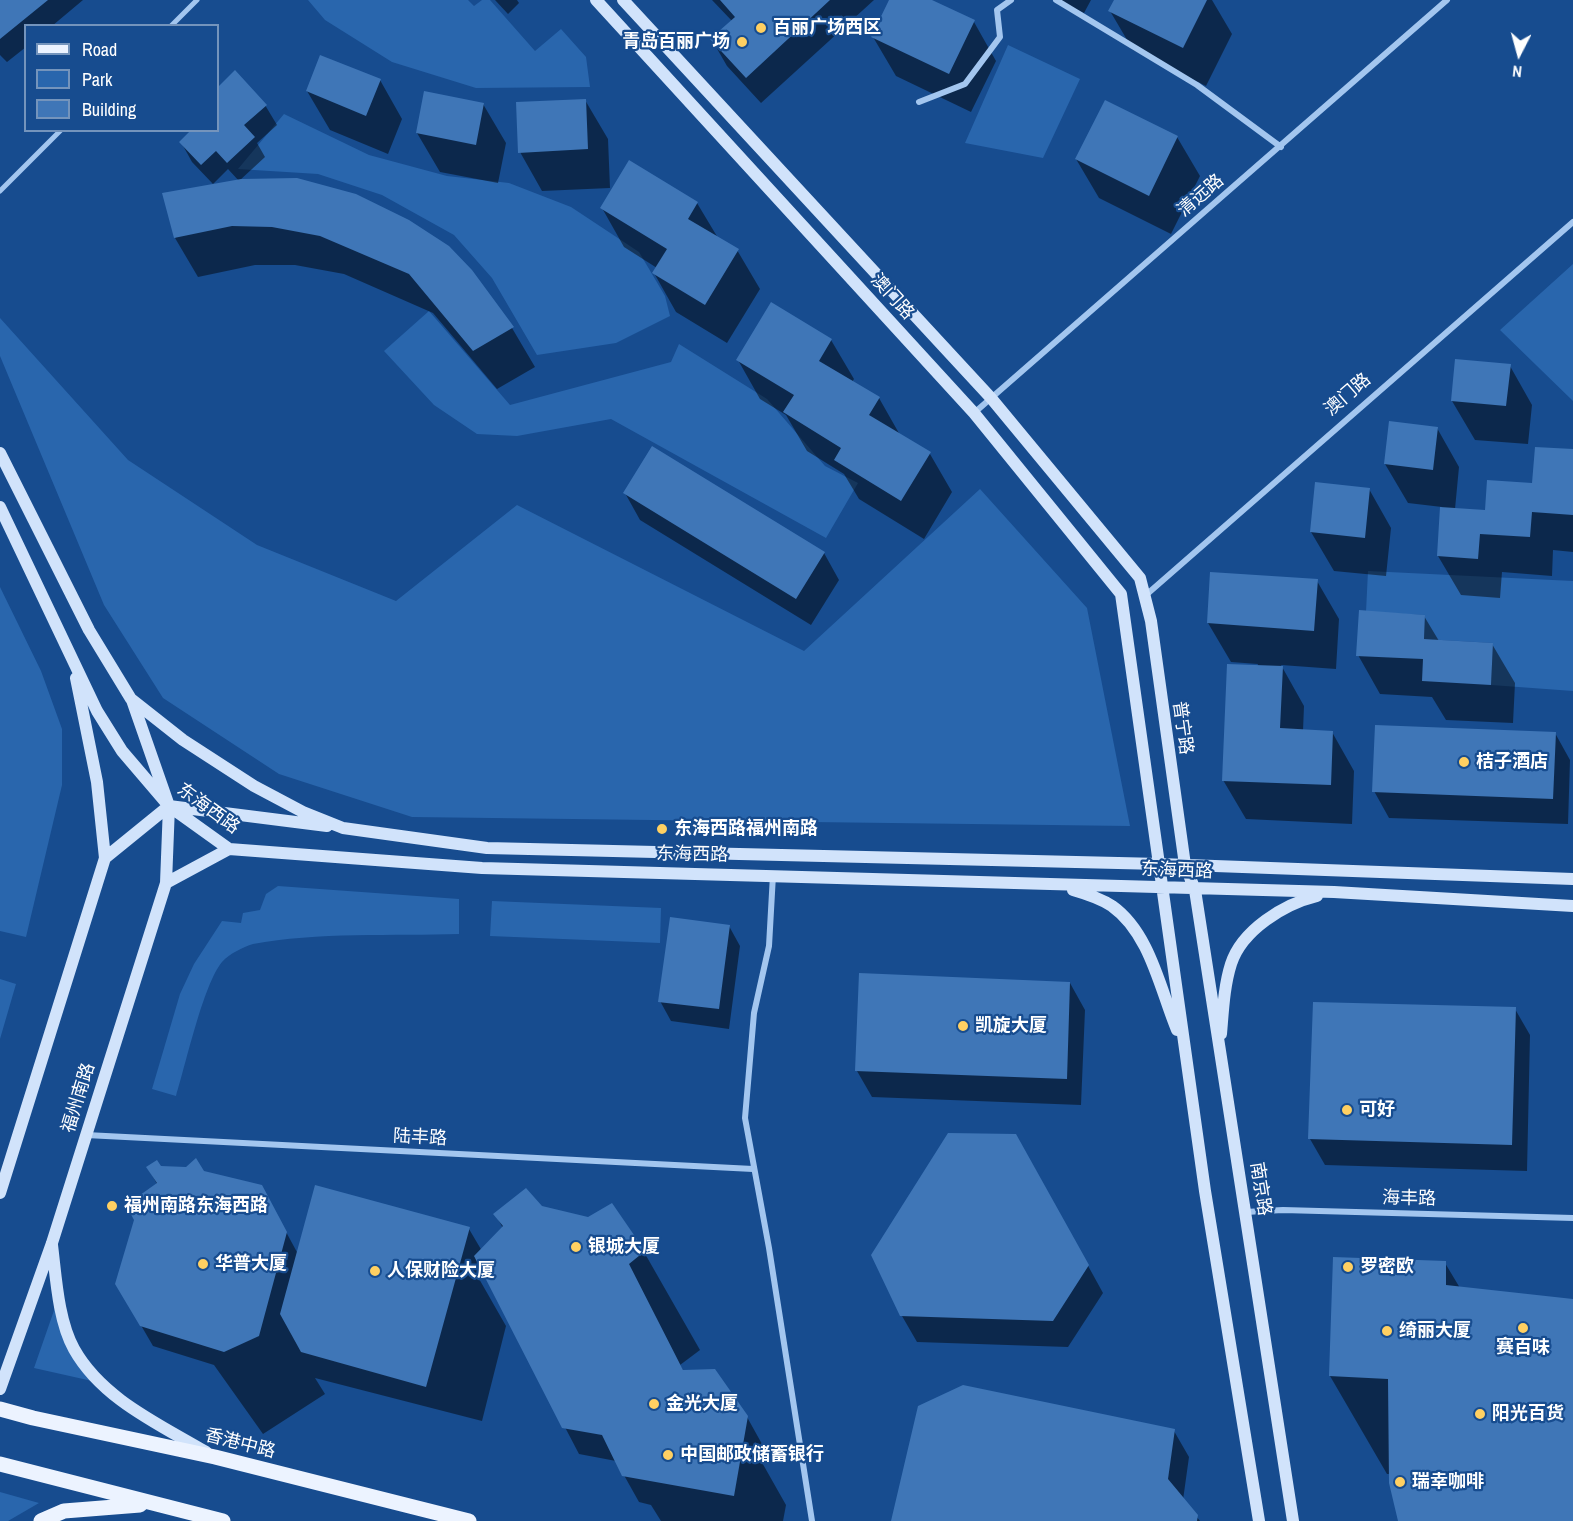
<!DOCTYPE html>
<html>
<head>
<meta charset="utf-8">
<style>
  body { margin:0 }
  #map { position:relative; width:1573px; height:1521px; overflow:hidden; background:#174c8f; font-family:"Archivo Narrow",sans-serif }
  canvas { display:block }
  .legend { position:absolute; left:24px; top:24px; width:195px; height:108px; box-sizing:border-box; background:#174c8f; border:2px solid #7494bc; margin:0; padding:8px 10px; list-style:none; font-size:18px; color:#fff }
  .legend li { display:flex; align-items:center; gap:12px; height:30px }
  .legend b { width:30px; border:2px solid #7494bc }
  .north { position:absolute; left:1489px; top:24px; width:60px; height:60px; -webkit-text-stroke:4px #174c8f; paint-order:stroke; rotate:186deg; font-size:16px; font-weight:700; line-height:24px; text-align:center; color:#fff }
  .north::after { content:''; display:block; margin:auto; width:21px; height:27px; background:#fff; clip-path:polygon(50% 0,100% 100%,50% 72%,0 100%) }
</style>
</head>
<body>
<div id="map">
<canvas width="1573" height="1521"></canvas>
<ul class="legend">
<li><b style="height:8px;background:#ecf3ff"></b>Road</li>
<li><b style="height:16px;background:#2966ad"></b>Park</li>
<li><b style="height:16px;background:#3f76b7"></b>Building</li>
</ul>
<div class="north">N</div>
</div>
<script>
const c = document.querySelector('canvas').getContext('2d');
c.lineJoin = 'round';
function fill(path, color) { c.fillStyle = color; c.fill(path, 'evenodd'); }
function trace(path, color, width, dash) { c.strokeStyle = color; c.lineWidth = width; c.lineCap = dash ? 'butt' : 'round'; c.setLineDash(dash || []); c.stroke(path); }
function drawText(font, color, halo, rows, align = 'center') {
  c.font = font + ' "Archivo Narrow","Noto Sans SC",sans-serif'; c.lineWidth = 4.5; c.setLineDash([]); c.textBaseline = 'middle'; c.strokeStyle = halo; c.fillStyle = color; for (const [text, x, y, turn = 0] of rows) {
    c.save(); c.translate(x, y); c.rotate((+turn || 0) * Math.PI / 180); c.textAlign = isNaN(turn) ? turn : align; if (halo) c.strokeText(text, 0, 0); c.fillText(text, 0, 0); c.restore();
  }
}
fill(new Path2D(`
  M 308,0 L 468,0 L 474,6 L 482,0 L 490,0 L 535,51 L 561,29 L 586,57 L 590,87 L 476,88 L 392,62 L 325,20 Z
  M 1008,45 L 1080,79 L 1043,158 L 965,143 Z
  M 284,114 L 369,155 L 447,176 L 509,183 L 571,207 L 639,252 L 665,296 L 670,316 L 616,343 L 537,355 L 492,278 L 454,235 L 382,195 L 318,174 L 238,169 Z
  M 1573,264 L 1573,401 L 1500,330 Z
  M 429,311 L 510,405 L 671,362 L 679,344 L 767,399 L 825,466 L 858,483 L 826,538 L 611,419 L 517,436 L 477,434 L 434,405 L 384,351 Z
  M 0,318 L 128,460 L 257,545 L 396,601 L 517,505 L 804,651 L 980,489 L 1087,608 L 1130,826 L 412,817 L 279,774 L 163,698 L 104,605 L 0,356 Z
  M 1368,571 L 1573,581 L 1573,691 L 1491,685 L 1493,643 L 1424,639 L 1425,615 L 1366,612 Z
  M 0,587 L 41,671 L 62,729 L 62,785 L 26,937 L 0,931 Z
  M 278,886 L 459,899 L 459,934 C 394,936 316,932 253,944 C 243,947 229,954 222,962 C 203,985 186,1064 176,1096 L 152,1089 L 180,994 L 194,964 L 222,921 L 241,923 L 243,913 L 260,910 L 266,894 Z
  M 492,901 L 661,908 L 660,943 L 490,936 Z
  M 0,979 L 16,984 L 0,1039 Z
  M 58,1299 L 92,1381 L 34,1368 Z
  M 0,1492 L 39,1503 L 8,1521 L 0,1521 Z`), '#2966ad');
fill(new Path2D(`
  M 0,0 L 83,0 L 52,26 L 26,26 L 26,47 L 7,62 L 0,55 Z
  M 495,0 L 517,0 L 519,3 L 508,14 Z
  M 712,0 L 874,0 L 761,103 L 727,66 L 712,40 L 732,21 Z
  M 891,0 L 929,0 L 974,22 L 996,61 L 971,112 L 896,76 L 873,37 Z
  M 1057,0 L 1091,0 L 1084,13 Z
  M 1116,0 L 1212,0 L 1232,34 L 1206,86 L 1133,50 L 1110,11 Z
  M 235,73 L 265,105 L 277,125 L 257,143 L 265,157 L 239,181 L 471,271 L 512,328 L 535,367 L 497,389 L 433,313 L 344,274 L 295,265 L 255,265 L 198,277 L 175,238 L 239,181 L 228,169 L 213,184 L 192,162 L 181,142 L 218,130 L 218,89 Z
  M 380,80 L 402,119 L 388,154 L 330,130 L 307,91 Z
  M 585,100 L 608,139 L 610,188 L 542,191 L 520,152 Z
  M 483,104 L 506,143 L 498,183 L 440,172 L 417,133 Z
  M 1177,137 L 1200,176 L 1171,234 L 1099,198 L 1076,159 Z
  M 697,203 L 718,238 L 737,250 L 760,289 L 727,343 L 676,312 L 654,273 L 657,268 L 624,247 L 602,208 Z
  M 772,304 L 831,340 L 854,379 L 852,382 L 879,398 L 900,435 L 930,454 L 952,492 L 924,539 L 859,499 L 844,474 L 807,451 L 786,415 L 760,399 L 738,360 Z
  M 1510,366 L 1532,405 L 1528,444 L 1475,440 L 1452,401 Z
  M 1437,428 L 1459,467 L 1455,509 L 1487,512 L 1534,485 L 1573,451 L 1573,552 L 1553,550 L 1552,576 L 1502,572 L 1500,598 L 1461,595 L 1438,556 L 1442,507 L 1408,503 L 1385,464 Z
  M 1369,489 L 1391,528 L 1386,576 L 1334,571 L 1311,532 Z
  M 625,493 L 824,553 L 839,580 L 811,625 L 640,520 Z
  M 1317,581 L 1339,619 L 1336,669 L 1281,665 L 1304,706 L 1303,731 L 1332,732 L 1354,771 L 1352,824 L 1246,819 L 1223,780 L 1258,664 L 1231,662 L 1208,623 Z
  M 1424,616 L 1439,641 L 1492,644 L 1515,683 L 1513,723 L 1446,720 L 1432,697 L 1380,694 L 1358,655 Z
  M 1555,733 L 1570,760 L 1568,824 L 1389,818 L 1374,791 Z
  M 729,926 L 740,946 L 729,1029 L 671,1021 L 660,1001 Z
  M 1070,983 L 1085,1010 L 1081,1105 L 872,1097 L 857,1071 Z
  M 1515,1009 L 1530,1035 L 1527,1171 L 1325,1165 L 1310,1139 Z
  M 1031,1162 L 1103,1293 L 1068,1347 L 917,1342 L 902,1316 Z
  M 160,1167 L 203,1173 L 272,1206 L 298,1254 L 469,1229 L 482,1251 L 503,1228 L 495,1214 L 542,1207 L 644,1252 L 700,1350 L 680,1365 L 684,1372 L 747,1417 L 762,1444 L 760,1459 L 786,1505 L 783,1521 L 661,1521 L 651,1505 L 639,1502 L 616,1461 L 579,1454 L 481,1267 L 478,1277 L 506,1326 L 482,1421 L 315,1378 L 325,1394 L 263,1434 L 214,1365 L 153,1346 L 117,1284 L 157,1184 L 148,1168 Z
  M 1445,1263 L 1460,1288 L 1573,1301 L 1573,1521 L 1400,1521 L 1390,1474 L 1387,1474 L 1330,1376 Z
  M 1174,1431 L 1189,1457 L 1183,1500 L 1200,1521 L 894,1521 Z`), '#0007');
fill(new Path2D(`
  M 0,0 L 48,0 L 0,39 Z
  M 720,0 L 830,0 L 746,78 L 710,39 L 735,17 Z
  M 889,0 L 932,0 L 975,20 L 949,74 L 871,37 Z
  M 1114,0 L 1207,0 L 1183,48 L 1108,11 Z
  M 320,55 L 381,79 L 366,116 L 306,91 Z
  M 235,70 L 267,105 L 244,125 L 255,137 L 227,163 L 216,151 L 201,165 L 179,142 L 191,130 L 218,130 L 218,87 Z
  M 424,91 L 484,103 L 476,145 L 416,133 Z
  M 586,99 L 588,149 L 518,153 L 516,102 Z
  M 1105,100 L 1178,136 L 1149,196 L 1075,159 Z
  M 629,160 L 698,202 L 688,219 L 739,249 L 705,305 L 652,273 L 667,249 L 600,208 Z
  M 297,178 L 356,194 L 409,220 L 449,246 L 472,270 L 514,327 L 473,351 L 409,274 L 320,236 L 272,227 L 232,226 L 174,238 L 162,193 L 241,179 Z
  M 771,302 L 832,339 L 819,361 L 880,397 L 869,415 L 931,452 L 901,501 L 834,460 L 841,448 L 783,412 L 794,395 L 736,360 Z
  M 1455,359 L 1511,364 L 1506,406 L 1451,401 Z
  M 1389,421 L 1438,427 L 1433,470 L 1384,464 Z
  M 652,446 L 825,552 L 796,599 L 623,493 Z
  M 1535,447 L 1573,449 L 1573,515 L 1532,512 L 1530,537 L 1480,534 L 1478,559 L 1437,556 L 1440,507 L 1485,510 L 1487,480 L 1532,483 Z
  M 1315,482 L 1370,488 L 1365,538 L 1310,532 Z
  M 1210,572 L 1318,579 L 1314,631 L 1207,623 Z
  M 1359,610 L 1425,615 L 1424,639 L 1493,643 L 1491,685 L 1422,681 L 1423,659 L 1356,656 Z
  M 1227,664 L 1283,666 L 1280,728 L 1333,731 L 1331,785 L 1222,781 Z
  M 1375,725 L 1556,732 L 1553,799 L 1372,792 Z
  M 670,917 L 730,925 L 719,1009 L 658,1002 Z
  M 859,973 L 1070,982 L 1067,1079 L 855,1071 Z
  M 1313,1002 L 1516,1007 L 1512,1145 L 1308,1139 Z
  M 948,1133 L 1016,1134 L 1089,1265 L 1053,1321 L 900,1316 L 871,1255 Z
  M 196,1158 L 204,1171 L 262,1185 L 287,1232 L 259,1336 L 224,1352 L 140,1326 L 115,1284 L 134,1220 L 126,1205 L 157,1183 L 146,1167 L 157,1160 L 161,1166 L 186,1167 Z
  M 315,1185 L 470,1227 L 426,1387 L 301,1352 L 280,1314 Z
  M 526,1188 L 542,1206 L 588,1217 L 612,1203 L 645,1251 L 629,1264 L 683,1370 L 715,1369 L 748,1416 L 734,1496 L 622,1476 L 602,1435 L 562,1428 L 474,1256 L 503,1226 L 493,1214 Z
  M 1333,1257 L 1446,1261 L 1446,1285 L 1573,1299 L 1573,1521 L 1398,1521 L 1389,1483 L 1388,1379 L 1329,1376 Z
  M 963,1385 L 1175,1429 L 1168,1479 L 1198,1515 L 1197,1521 L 891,1521 L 918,1406 Z`), '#3f76b7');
trace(new Path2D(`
  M 171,26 L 197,0
  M 0,191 L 61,130`), '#a3c6ef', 5);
trace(new Path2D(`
  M 1056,0 L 1197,85 L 1281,147
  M 919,102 L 965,84 L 1000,37 L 997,10 L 1011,0
  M 974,413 L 1447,0
  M 1146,595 L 1573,222
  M 773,875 L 769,946 L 754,1013 L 745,1118 L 769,1248 L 812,1521
  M 86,1135 L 753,1169
  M 1245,1212 L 1283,1210 L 1573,1218`), '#a3c6ef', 6);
trace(new Path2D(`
  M 596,0 L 974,413 L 1121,594 L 1205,1191 L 1259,1521
  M 623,0 L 991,398 L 1140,578 L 1151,621 L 1185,865 L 1195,890 L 1293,1521
  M 0,453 L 89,630 L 131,699 L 183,740 L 254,786 L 303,812 L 343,828 L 487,848 L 1160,864 L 1573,879
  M 0,507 L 97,711 L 122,751 L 169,806 L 229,849 L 482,868 L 1334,892 L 1573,906
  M 76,678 L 97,782 L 105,858
  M 166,883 L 229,849
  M 1073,890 C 1087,894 1100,898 1112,906 C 1150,933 1160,989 1177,1030
  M 1221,1034 C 1223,1011 1224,986 1231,964 C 1242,930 1284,904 1317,896
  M 0,1193 L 105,858 L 169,806 L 327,826
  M 52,1245 C 56,1277 58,1320 74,1349 C 102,1399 159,1424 206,1452
  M 0,1389 L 52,1243 L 166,883 L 169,806 L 132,700`), '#d1e3fb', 12);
trace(new Path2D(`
  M 0,1409 L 33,1418 L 215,1457 L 469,1521
  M 0,1464 L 223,1521
  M 41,1521 L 64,1511 L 140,1505`), '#ecf3ff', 15);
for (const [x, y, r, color] of [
  [761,28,6,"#ffd062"],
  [742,42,6,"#ffd062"],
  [1464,762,6,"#ffd062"],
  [662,829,6,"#ffd062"],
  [963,1026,6,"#ffd062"],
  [1347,1110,6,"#ffd062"],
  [112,1206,6,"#ffd062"],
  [576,1247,6,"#ffd062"],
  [203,1264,6,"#ffd062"],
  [1348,1267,6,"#ffd062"],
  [375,1271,6,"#ffd062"],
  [1523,1328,6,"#ffd062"],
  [1387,1331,6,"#ffd062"],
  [654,1404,6,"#ffd062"],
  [1480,1414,6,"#ffd062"],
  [668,1455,6,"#ffd062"],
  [1400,1482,6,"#ffd062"]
]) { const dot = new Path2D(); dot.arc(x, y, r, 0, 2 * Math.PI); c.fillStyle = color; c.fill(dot); trace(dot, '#174c8f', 2); }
drawText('bold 18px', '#fff', '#174c8f', [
  ["百丽广场西区",773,28],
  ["青岛百丽广场",730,42,"right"],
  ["桔子酒店",1476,762],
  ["东海西路福州南路",674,829],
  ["凯旋大厦",975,1026],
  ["可好",1359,1110],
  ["福州南路东海西路",124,1206],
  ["银城大厦",588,1247],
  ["华普大厦",215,1264],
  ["罗密欧",1360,1267],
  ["人保财险大厦",387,1271],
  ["绮丽大厦",1399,1331],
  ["赛百味",1523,1348,"center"],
  ["金光大厦",666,1404],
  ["阳光百货",1492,1414],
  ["中国邮政储蓄银行",680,1455],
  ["瑞幸咖啡",1412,1482]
], 'left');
drawText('18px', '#fff', '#174c8f', [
  ["清远路",1201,196,-41],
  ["澳门路",892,297,48],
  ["澳门路",1348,395,-41],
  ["普宁路",1182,728,82],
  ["东海西路",208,809,36],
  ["东海西路",692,855,1],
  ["东海西路",1177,871,2],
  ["福州南路",79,1098,-73],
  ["陆丰路",420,1138,3],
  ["南京路",1260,1189,81],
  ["海丰路",1409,1199,1],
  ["香港中路",240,1444,14]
]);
</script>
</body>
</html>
